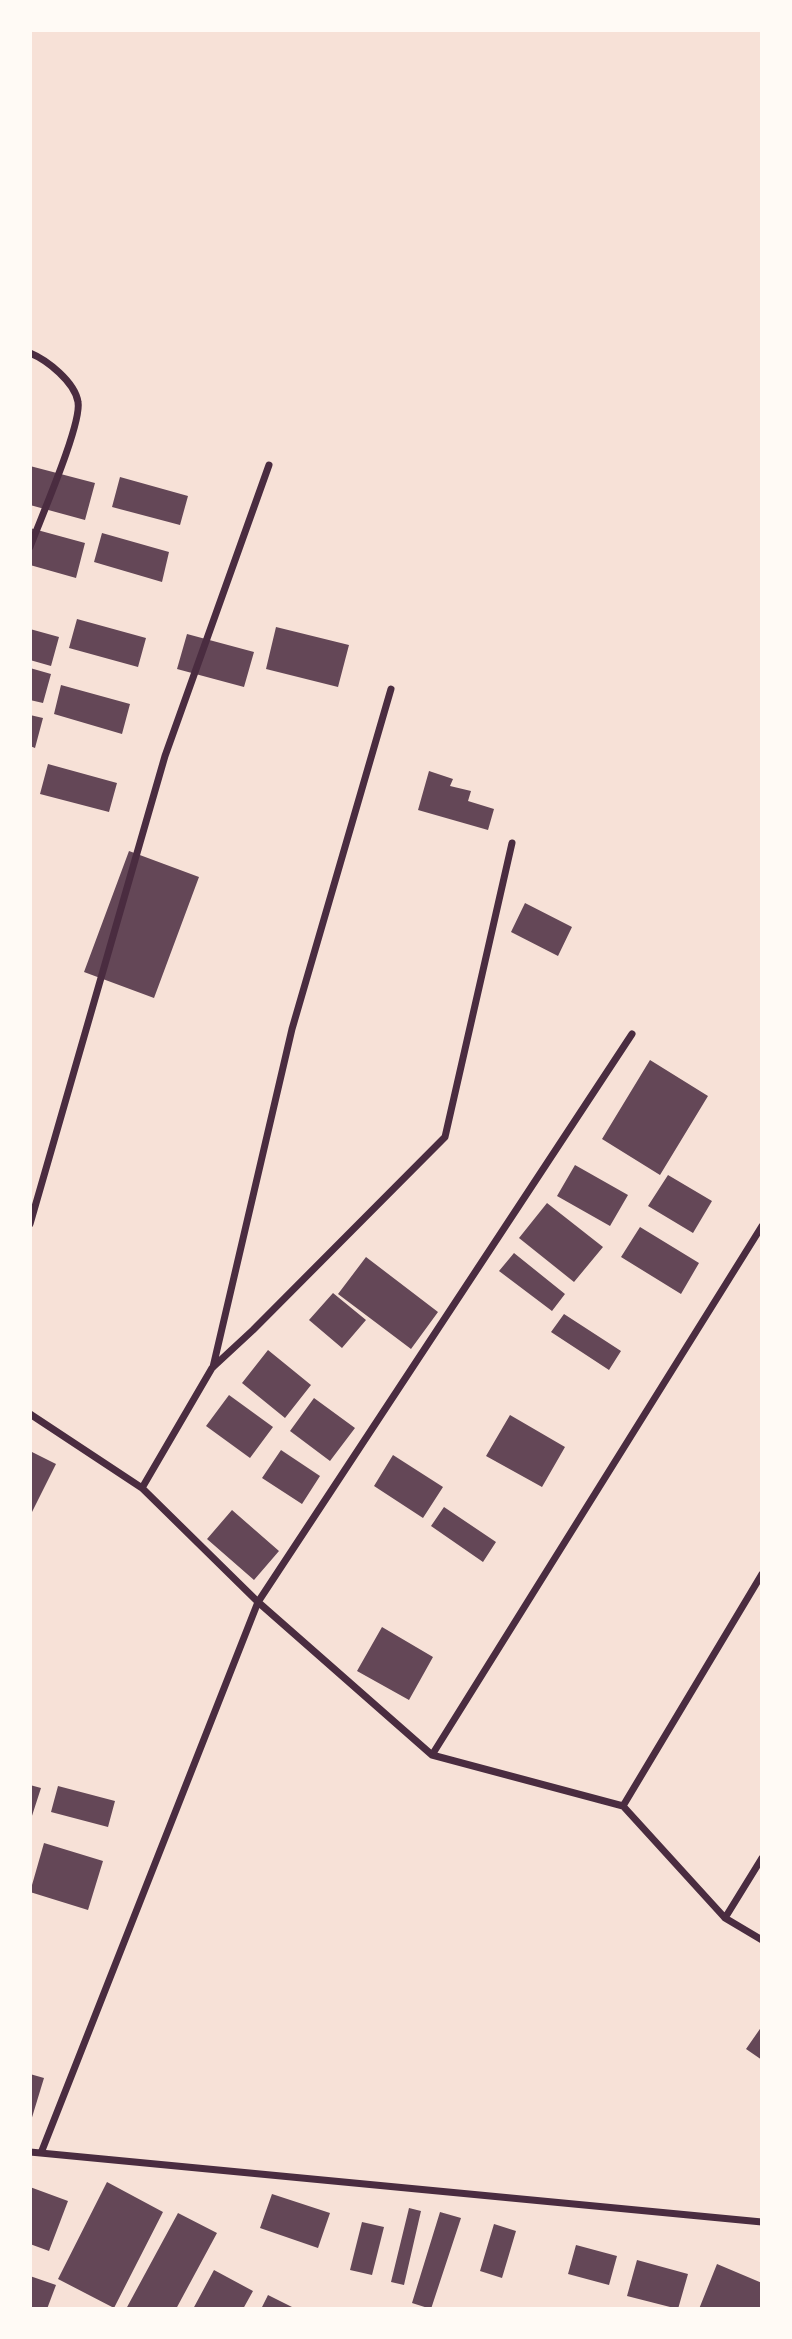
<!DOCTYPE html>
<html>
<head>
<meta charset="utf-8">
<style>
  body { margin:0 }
  #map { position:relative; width:792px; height:2339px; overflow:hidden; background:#f7e1d7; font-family:"Alegreya Sans",sans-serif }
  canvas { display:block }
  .frame { position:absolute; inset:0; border:32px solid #fffaf5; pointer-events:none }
</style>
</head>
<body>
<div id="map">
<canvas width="792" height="2339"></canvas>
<div class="frame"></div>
</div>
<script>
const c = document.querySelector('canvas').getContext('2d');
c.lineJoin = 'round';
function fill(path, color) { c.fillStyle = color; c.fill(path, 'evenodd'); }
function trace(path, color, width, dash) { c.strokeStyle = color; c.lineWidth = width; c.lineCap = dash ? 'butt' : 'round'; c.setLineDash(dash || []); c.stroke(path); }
fill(new Path2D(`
  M 30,466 L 95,483 L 85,520 L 30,505 Z
  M 120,477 L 188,496 L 180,525 L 112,507 Z
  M 30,528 L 85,543 L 76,578 L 30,565 Z
  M 102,533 L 169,552 L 162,582 L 94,562 Z
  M 77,619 L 146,638 L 138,667 L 69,648 Z
  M 276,627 L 349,645 L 338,687 L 266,669 Z
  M 30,629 L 59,637 L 51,666 L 30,660 Z
  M 187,634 L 254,652 L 244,687 L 177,669 Z
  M 30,668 L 51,674 L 43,703 L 30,700 Z
  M 61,685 L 130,704 L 122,734 L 54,714 Z
  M 30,715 L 43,718 L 35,748 L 30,746 Z
  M 48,764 L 117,783 L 109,812 L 40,794 Z
  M 429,771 L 453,779 L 450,786 L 471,791 L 468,801 L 494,809 L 488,830 L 418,810 Z
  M 129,851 L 199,877 L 154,998 L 84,972 Z
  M 525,903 L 572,927 L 558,956 L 511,932 Z
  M 650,1060 L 708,1096 L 660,1175 L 602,1139 Z
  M 575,1165 L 628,1195 L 610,1226 L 557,1196 Z
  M 668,1175 L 712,1201 L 693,1233 L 648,1206 Z
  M 547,1203 L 603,1247 L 574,1282 L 519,1238 Z
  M 640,1227 L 699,1263 L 681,1294 L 621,1257 Z
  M 514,1253 L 565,1294 L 552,1311 L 499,1271 Z
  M 366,1257 L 438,1312 L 411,1349 L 338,1294 Z
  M 333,1293 L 366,1320 L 342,1348 L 309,1320 Z
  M 564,1314 L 621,1351 L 609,1370 L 551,1332 Z
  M 268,1350 L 311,1385 L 285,1418 L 242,1383 Z
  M 229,1395 L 273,1427 L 250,1458 L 206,1426 Z
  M 314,1398 L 355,1428 L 330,1461 L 290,1431 Z
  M 510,1415 L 565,1447 L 542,1487 L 486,1456 Z
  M 281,1450 L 320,1476 L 302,1504 L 262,1478 Z
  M 30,1451 L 56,1464 L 30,1516 Z
  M 393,1455 L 443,1487 L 423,1518 L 374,1486 Z
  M 444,1507 L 496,1542 L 483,1562 L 431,1526 Z
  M 232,1510 L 279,1551 L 254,1580 L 207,1539 Z
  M 382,1627 L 433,1657 L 409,1700 L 357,1671 Z
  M 30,1785 L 41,1788 L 30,1822 Z
  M 58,1786 L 115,1801 L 108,1827 L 51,1812 Z
  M 44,1843 L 103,1861 L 88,1910 L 30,1892 Z
  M 762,2026 L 762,2060 L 746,2049 Z
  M 30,2074 L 44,2078 L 30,2124 Z
  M 107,2182 L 163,2212 L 114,2308 L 58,2279 Z
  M 30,2187 L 68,2201 L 49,2251 L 30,2244 Z
  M 272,2194 L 330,2213 L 318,2248 L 260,2228 Z
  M 409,2208 L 421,2211 L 404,2285 L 391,2282 Z
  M 440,2212 L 461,2218 L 431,2309 L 412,2303 Z
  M 178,2213 L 217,2233 L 176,2309 L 126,2309 Z
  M 362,2222 L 384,2227 L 372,2275 L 350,2270 Z
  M 494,2224 L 516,2231 L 502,2278 L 480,2271 Z
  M 576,2245 L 617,2256 L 609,2285 L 568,2274 Z
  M 637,2260 L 688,2274 L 678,2309 L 627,2296 Z
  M 717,2264 L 762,2283 L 761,2309 L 699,2309 Z
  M 214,2270 L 253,2291 L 243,2309 L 193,2309 Z
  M 30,2276 L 56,2285 L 47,2309 L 30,2309 Z
  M 268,2295 L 296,2309 L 261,2309 Z`), '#644757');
trace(new Path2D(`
  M 30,353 C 47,360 75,382 78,402 C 82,424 40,520 30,547
  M 632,1034 L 258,1602 L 432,1755 L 623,1806 L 725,1918 L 762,1940
  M 30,1224 L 165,756 L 269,465
  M 213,1367 L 292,1029 L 391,689
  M 30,1414 L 142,1488 L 258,1602 L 41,2153
  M 142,1488 L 212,1368 L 253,1330 L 445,1137 L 512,843
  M 432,1755 L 762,1226
  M 623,1806 L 762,1574
  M 725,1918 L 762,1858
  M 30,2152 L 762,2222`), '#4a2c40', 7);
</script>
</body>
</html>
